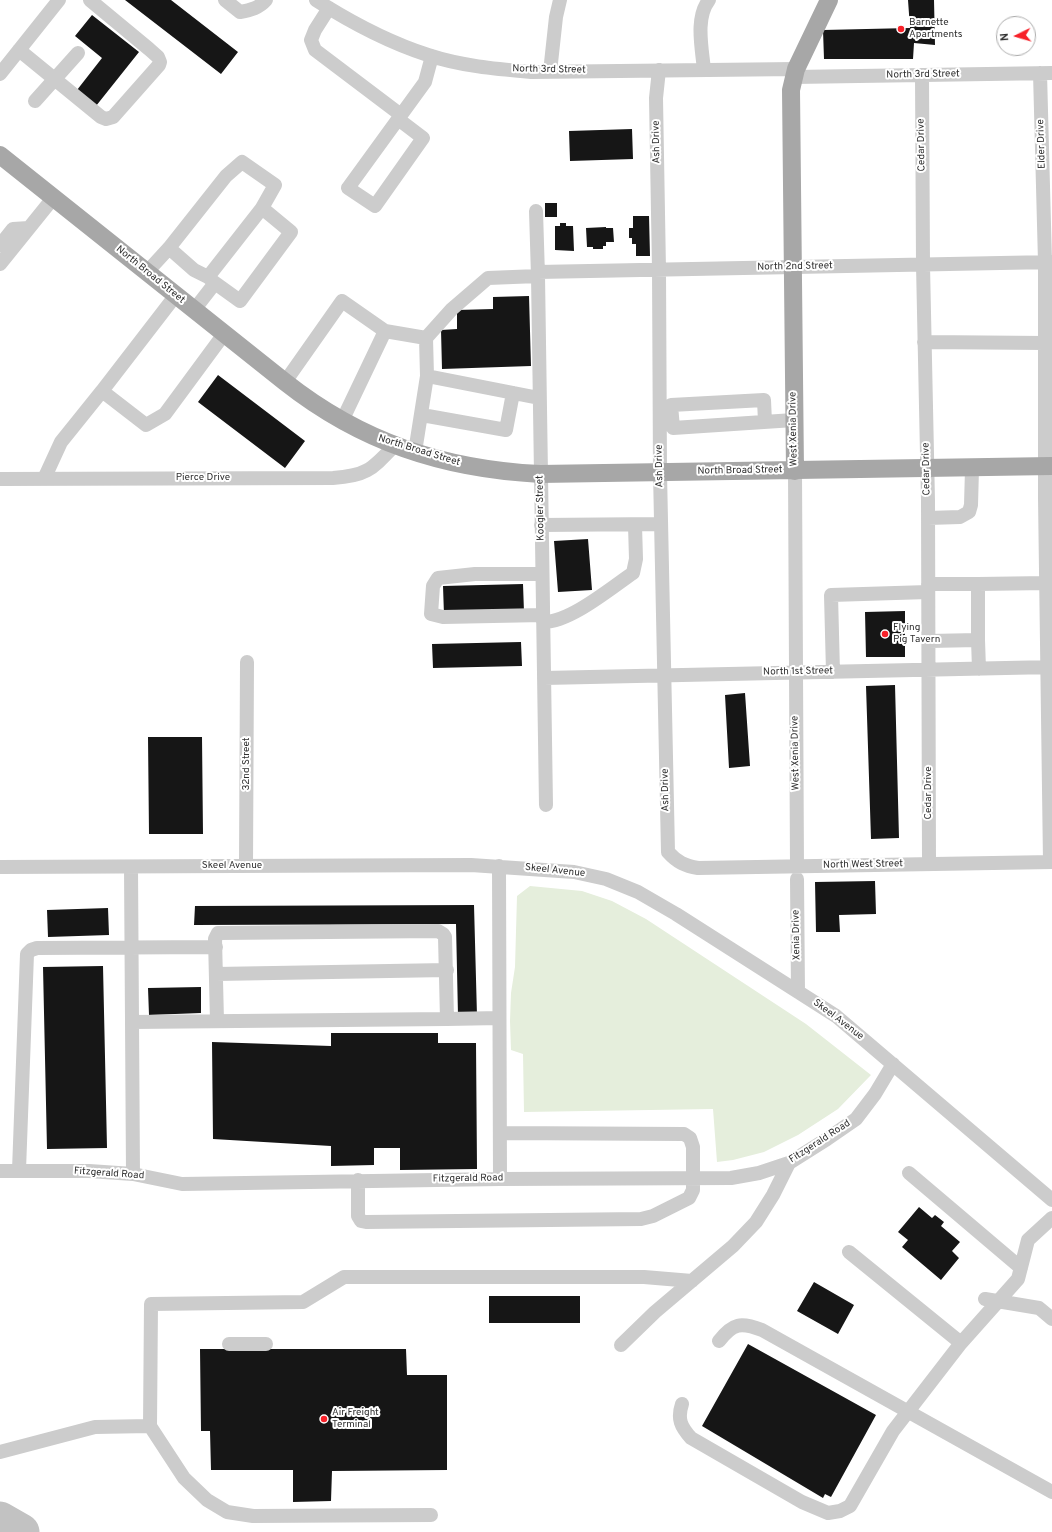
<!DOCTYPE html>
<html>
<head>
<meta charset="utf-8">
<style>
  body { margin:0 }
  #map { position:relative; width:1052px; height:1532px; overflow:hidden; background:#fff; font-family:Overpass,sans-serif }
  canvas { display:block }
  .north { position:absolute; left:996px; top:16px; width:40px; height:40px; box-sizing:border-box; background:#fff; border:1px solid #acacac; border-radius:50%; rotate:265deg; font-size:11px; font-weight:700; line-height:16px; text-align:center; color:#2f2f2f }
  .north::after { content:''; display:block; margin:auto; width:14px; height:18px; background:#f72129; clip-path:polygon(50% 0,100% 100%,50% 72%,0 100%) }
</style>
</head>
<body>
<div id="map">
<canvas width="1052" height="1532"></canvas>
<div class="north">N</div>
</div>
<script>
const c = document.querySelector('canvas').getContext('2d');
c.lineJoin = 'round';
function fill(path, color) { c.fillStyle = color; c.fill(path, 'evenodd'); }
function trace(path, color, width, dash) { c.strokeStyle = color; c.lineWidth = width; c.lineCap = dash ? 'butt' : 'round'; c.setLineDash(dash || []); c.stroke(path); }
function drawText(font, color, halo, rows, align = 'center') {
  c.font = font + ' Overpass,sans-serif'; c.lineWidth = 4; c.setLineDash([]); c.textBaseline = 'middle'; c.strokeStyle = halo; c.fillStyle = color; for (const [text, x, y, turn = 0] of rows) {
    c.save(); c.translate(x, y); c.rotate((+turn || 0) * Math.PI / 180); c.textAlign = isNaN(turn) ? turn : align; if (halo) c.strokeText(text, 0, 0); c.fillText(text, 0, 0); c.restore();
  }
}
fill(new Path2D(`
  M 530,886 L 582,891 L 612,901 L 646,919 L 806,1024 L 871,1075 L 838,1109 L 798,1135 L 764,1152 L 733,1160 L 717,1162 L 713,1109 L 524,1112 L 523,1054 L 511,1050 L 510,1021 L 511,993 L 515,967 L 517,896 Z`), '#e5eedc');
trace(new Path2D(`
  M 0,1520 L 21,1532`), '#c2c2c2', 37);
fill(new Path2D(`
  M 125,0 L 171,0 L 238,52 L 221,74 Z
  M 908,0 L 934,0 L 935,45 L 914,43 L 913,59 L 824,59 L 823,30 L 910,28 Z
  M 92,15 L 139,52 L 96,106 L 77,90 L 102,58 L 75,36 Z
  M 632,129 L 633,159 L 570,161 L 569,131 Z
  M 545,203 L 557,203 L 557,217 L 545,217 Z
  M 633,216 L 649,216 L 650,256 L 636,256 L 636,244 L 632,244 L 632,238 L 629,238 L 629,228 L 633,228 Z
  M 560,223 L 566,223 L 566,226 L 573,226 L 574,251 L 555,250 L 555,226 L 560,226 Z
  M 606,227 L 606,228 L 613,228 L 614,242 L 606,242 L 606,246 L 603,246 L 603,249 L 593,249 L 593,247 L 587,247 L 586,228 Z
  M 529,296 L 531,366 L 442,369 L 441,330 L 457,329 L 457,310 L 493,309 L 493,297 Z
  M 218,375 L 305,441 L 285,468 L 198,402 Z
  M 588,539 L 592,590 L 558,592 L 554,541 Z
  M 523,584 L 524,612 L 444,615 L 443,586 Z
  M 905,611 L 905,657 L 866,657 L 865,612 Z
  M 521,642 L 522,666 L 433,668 L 432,644 Z
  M 895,685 L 899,838 L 871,839 L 866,686 Z
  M 745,693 L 750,766 L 729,768 L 725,695 Z
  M 148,737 L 202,737 L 203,834 L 149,834 Z
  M 875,881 L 876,914 L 839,915 L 840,932 L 816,932 L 815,882 Z
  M 474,905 L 477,1016 L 458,1016 L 456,924 L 194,925 L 195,906 Z
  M 108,908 L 109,935 L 48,937 L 47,910 Z
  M 103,966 L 107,1148 L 47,1149 L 43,967 Z
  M 201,987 L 201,1013 L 149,1015 L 148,988 Z
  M 331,1033 L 438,1033 L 438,1043 L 476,1043 L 477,1169 L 400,1170 L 400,1148 L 374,1148 L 374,1165 L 331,1166 L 331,1146 L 213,1139 L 212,1042 L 331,1046 Z
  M 919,1207 L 932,1218 L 935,1215 L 944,1222 L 941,1226 L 960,1242 L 952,1251 L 959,1258 L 941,1280 L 902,1247 L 908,1240 L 898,1232 Z
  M 814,1282 L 854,1305 L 838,1334 L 797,1311 Z
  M 489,1296 L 580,1296 L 580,1323 L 489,1323 Z
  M 748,1344 L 876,1415 L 831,1497 L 825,1494 L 823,1498 L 702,1426 Z
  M 200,1349 L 406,1349 L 407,1375 L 447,1375 L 447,1470 L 332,1471 L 331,1501 L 293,1502 L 293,1470 L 211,1470 L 210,1431 L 201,1431 Z`), '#161616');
trace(new Path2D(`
  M 225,0 L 240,12 C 251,10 259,8 266,0
  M 316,0 C 352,23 388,42 428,55 C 461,66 497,69 531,72 L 796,69
  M 329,8 L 315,30 L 311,40 L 315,50 L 401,115
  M 19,50 L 101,117 L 106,119 L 113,117 L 159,65 L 160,62 L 158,57 L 149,49 L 90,0
  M 659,70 L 656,98 L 659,270 L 660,473 L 668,852 C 677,862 685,866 698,868 L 1052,862
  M 704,70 C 702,48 695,18 709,0
  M 550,72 L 556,17 L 560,0
  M 1040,73 L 1045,262 L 1045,498 L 1050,862
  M 0,74 L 59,0
  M 922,75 L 923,265 L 928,501 L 929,864
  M 794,77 L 1052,73
  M 35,101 L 78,53
  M 398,119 L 423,138 L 375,206 L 348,188 L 425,82 L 432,56
  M 536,211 L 538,276 L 546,805
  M 0,245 L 13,229 L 29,228
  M 169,248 L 194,270 L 208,277
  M 0,264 L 54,197
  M 147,272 L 169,248 L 226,176 L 242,162 L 275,185 L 262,208
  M 538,272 L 1052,262
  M 176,295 L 102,391 L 146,425 L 165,414 L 224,334
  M 194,310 L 215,283 L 208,277 L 262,208 L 291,232 L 240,301 L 215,283
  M 426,338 L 452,309 L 488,278 L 538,276
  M 924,342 L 1045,343
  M 285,382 L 342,301 L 385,331
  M 422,415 L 506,430 L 513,393
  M 342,421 L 385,331 L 426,338 L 427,376
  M 765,422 L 764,400 L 671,405 L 673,428 L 794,420
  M 415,452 L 427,376 L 539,398
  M 795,471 L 797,867
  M 0,479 L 333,478 C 367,476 372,469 395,445
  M 44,479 L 61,442 L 102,391
  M 928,518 L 960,517 L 969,512 L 971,505 L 972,469
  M 541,525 L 661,524
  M 542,574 L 475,574 L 438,578 L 433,586 L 431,614 L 443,617 L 543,615
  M 928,584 L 978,584
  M 543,622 C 569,623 611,588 633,573 L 636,559 L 635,525
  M 978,640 L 978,584 L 1047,583
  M 929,641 L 978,640 L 979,669
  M 833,672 L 831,595 L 928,592
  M 544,678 L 1052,667
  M 246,866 L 247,662
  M 499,866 L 500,1179
  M 0,867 L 471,865 L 574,872 L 606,879 L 638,892 L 676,914 L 836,1016 L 1052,1200
  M 131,867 L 133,1174
  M 797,879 L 798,992
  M 216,974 L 447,970
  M 447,1019 L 499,1018
  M 132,1022 L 447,1019 L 445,937 L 443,934 L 438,931 L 218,933 L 215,939 L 217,1021
  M 19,1170 L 27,954 L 31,950 L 37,948 L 216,947
  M 0,1171 L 89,1171 L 133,1174 L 182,1184 L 500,1179 L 731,1178 L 759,1173 L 789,1163 L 827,1139 L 856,1119 L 875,1094 L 893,1064
  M 909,1173 L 1021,1268
  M 358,1180 L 358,1216 L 361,1221 L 366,1222 L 641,1219 L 653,1216 L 689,1198 L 693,1190 L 693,1147 L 690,1138 L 684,1134 L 500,1133
  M 849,1252 L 961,1343
  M 985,1299 L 1039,1308 L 1052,1319
  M 719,1341 C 733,1323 741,1322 762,1330 L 1052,1492
  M 229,1344 L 266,1344
  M 621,1345 L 655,1312 L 733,1246 L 756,1222 L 773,1195 L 789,1163
  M 682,1404 C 677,1419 681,1427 691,1438 L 802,1502 L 828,1513 L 840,1511 L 850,1506 L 893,1431 L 961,1343 L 1018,1279 L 1028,1240 L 1052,1218
  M 0,1452 L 95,1427 L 150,1426
  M 431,1515 L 253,1516 L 227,1512 L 207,1500 L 184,1478 L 150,1426 L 151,1304 L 303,1302 L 344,1277 L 644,1277 L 692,1281`), '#ccc', 14);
trace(new Path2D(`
  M 0,155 L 285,382 C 361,442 443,469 540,474 L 1052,466
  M 795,471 L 791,90 L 796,69 L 829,0`), '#a7a7a7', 18);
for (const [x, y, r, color] of [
  [901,29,4,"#f72129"],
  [885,634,4,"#f72129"],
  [324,1419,4,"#f72129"]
]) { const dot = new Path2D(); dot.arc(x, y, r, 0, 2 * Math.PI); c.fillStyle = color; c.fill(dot); trace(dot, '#fff', 1.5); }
drawText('10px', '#2f2f2f', '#fff', [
  ["Barnette",909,23],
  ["Apartments",909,35],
  ["Flying",893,628],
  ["Pig Tavern",893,640],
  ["Air Freight",332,1413],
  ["Terminal",332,1425]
], 'left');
drawText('10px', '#2f2f2f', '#fff', [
  ["North 3rd Street",549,70,1],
  ["North 3rd Street",923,75,-1],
  ["Ash Drive",657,142,-91],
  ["Elder Drive",1042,144,-92],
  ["Cedar Drive",922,145,-91],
  ["North 2nd Street",795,267,-1],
  ["North Broad Street",150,275,39],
  ["West Xenia Drive",794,429,-91],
  ["North Broad Street",419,451,17],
  ["Ash Drive",660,466,-91],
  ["Cedar Drive",927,469,-91],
  ["North Broad Street",740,471,-1],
  ["Pierce Drive",203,478],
  ["Koogler Street",541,508,-91],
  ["North 1st Street",798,672,-1],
  ["West Xenia Drive",796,753,-91],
  ["32nd Street",247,764,-90],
  ["Ash Drive",666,790,-91],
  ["Cedar Drive",929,793,-90],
  ["North West Street",863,865,-1],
  ["Skeel Avenue",232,866],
  ["Skeel Avenue",555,871,6],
  ["Xenia Drive",797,935,-91],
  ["Skeel Avenue",838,1020,37],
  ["Fitzgerald Road",820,1142,-33],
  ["Fitzgerald Road",109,1174,4],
  ["Fitzgerald Road",468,1179,-1]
]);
</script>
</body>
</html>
